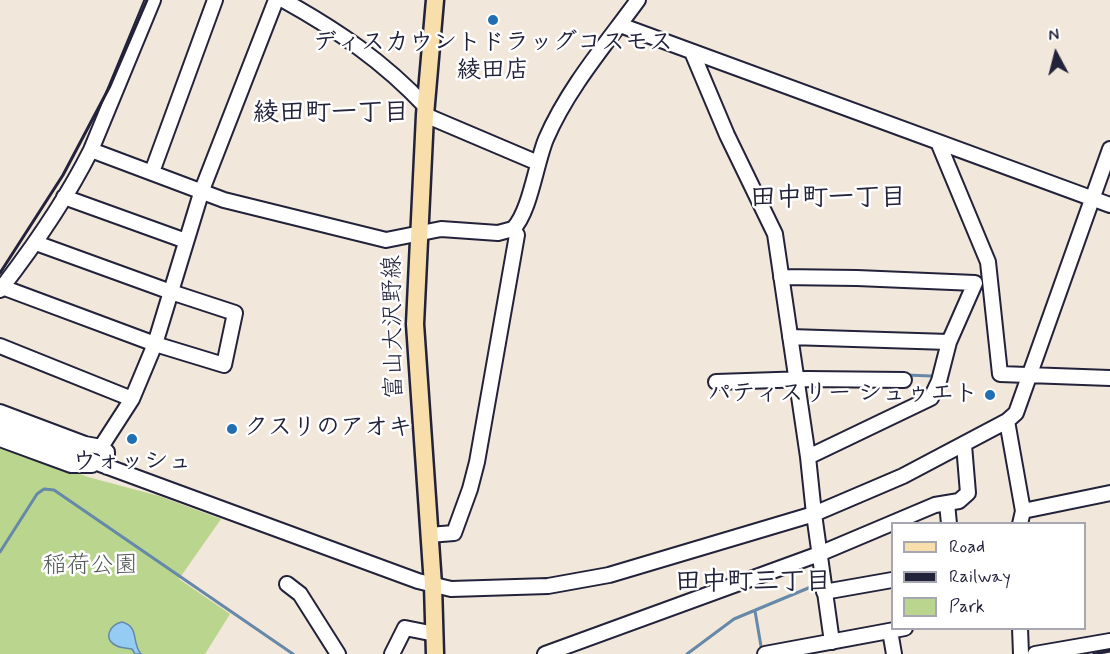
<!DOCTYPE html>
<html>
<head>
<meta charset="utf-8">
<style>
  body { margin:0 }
  #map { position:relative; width:1110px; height:654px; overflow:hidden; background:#f1e7da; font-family:Mynerve,sans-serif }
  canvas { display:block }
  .legend { position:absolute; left:891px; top:522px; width:195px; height:108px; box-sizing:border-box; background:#fff; border:2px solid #a7a7b1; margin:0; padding:8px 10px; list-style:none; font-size:18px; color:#22223b }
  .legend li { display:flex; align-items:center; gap:12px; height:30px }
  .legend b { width:30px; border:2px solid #a7a7b1 }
  .north { position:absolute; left:1026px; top:24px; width:60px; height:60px; -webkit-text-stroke:4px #fff; paint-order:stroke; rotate:353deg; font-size:16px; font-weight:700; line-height:24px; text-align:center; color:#22223b }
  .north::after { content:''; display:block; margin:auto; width:21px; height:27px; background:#22223b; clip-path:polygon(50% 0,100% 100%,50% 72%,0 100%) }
</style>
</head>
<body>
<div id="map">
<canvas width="1110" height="654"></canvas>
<ul class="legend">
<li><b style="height:8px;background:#f8deab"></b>Road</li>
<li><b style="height:8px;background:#22223b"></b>Railway</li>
<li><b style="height:16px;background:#bad58d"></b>Park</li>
</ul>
<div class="north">N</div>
</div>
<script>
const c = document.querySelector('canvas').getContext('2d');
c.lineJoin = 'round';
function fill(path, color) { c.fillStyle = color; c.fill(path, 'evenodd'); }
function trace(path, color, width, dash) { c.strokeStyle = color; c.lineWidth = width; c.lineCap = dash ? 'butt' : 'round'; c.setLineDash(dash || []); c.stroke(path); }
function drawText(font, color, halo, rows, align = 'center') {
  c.font = font + ' Mynerve,"Klee One",sans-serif'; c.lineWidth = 5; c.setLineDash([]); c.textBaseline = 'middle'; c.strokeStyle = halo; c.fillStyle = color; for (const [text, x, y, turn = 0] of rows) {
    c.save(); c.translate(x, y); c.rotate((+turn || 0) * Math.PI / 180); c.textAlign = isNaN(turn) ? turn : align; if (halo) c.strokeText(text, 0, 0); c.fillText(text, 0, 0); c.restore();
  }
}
fill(new Path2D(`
  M 0,444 L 88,477 L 159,496 L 221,519 L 179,579 L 230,614 L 205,654 L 0,654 Z`), '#bad58d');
const water = new Path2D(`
  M 122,622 C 140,627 131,642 141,654 L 135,654 L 132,649 C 127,648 121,648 117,646 C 102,639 110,624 122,622 Z`);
fill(water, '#94ccf3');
trace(water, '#6688a9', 1.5);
trace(new Path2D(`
  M 906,375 L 931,376
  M 0,552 L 37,494 L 44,489 L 54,490 L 293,654
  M 755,611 L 762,652
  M 687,654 L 734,619 L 818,584`), '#6688a9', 3);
const minor = new Path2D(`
  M 283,0 C 337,30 383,61 426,107
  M 620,25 L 1110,205
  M 692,52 L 727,135 L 775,234 L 808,457 L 814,514 L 832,642
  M 425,115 L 538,163
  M 938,142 L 988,262 L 1000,374 L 1110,378
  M 91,150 L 224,200 L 386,240 L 441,229 L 498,233 L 513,229
  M 152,172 L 215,0
  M 64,197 L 186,241
  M 781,277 L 857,278 L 975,283 L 949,342 L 939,381 L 931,398 L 808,457
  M 2,287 L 155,344 L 224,365 L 235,313 L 171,292 L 36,243
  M 0,290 C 34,246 66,200 91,150 L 153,0
  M 790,337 L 949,342
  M 0,346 L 132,399
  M 716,382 L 807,379 L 904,380
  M 0,412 L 85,444 L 101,447 L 107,452 L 107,467
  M 1007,421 L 1023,511 L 1020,524
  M 0,425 L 100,464 L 418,581 L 451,589 L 548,586 L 609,575 L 814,514 L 903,476 L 1007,421 L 1016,413 L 1110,149
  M 0,439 L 71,465 L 92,465
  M 101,447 L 132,399 L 155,344 L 202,190 L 276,0
  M 947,503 L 949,524
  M 1023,511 L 1110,493
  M 429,535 L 454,533 L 470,489 L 477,462 L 517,235 L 513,229 C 530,212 536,163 546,139 C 568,88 606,44 638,0
  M 287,584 L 300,594 L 338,654
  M 824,592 L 892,580
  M 1020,628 L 1021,654
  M 890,631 L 894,654
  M 392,654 L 405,628 L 435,634
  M 545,654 L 819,554 L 935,505 L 959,501 L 968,493 L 964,445
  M 765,654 L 905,628
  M 1035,654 L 1110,641`);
const major = new Path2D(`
  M 435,0 L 425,115 L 415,324 L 433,585 L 435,654`);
trace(minor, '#22223b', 18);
trace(major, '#22223b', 21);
trace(minor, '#fff', 14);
trace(major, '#f8deab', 16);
trace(new Path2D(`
  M 0,273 L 63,175 L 110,86 L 147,0
  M 1094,654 L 1110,651`), '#22223b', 3);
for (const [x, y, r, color] of [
  [493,20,6,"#1f6fb2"],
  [990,395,6,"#1f6fb2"],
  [232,429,6,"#1f6fb2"],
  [132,439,6,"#1f6fb2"]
]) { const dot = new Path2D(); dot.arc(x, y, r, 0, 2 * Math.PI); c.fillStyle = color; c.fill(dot); trace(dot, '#fff', 2); }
drawText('bold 24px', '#22223b', '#fff', [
  ["ディスカウントドラッグコスモス",493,44],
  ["綾田店",493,72],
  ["パティスリー シュゥエト",978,395,"right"],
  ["クスリのアオキ",244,429,"left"],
  ["ウォッシュ",132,463]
]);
drawText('24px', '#22223b', '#fff', [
  ["富山大沢野線",395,327,-91]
]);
drawText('24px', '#505854', '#fff', [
  ["稲荷公園",90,567]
]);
drawText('bold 26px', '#22223b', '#fff', [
  ["綾田町一丁目",331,115],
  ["田中町一丁目",828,200],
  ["田中町三丁目",753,584]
]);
</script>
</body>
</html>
